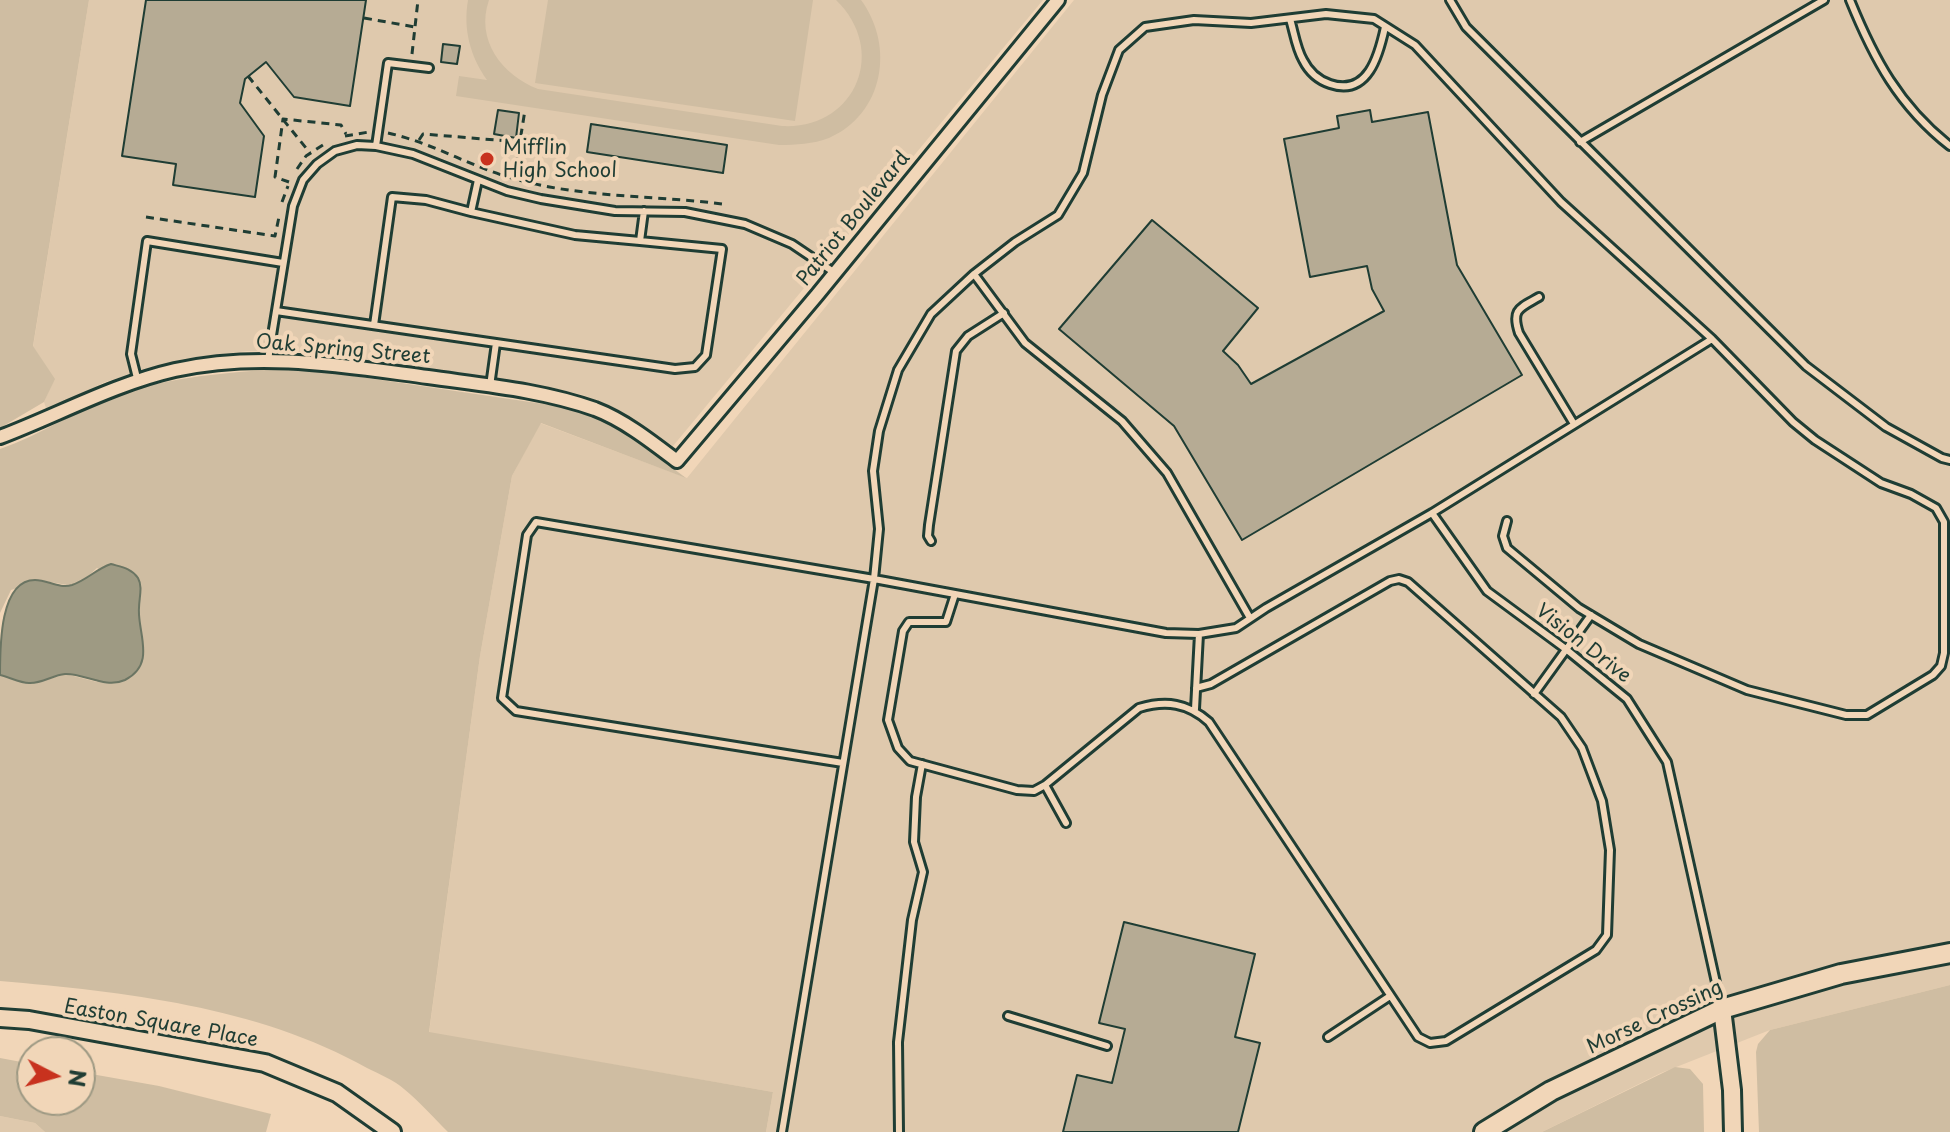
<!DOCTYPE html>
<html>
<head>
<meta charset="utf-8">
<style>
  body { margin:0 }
  #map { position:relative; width:1950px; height:1132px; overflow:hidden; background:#f1d6b8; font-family:"Playpen Sans",sans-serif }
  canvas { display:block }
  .north { position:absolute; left:16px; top:1036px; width:80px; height:80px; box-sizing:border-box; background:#f1d6b8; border:2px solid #9d9983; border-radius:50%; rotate:96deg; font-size:22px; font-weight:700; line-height:32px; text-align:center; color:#1f3d34 }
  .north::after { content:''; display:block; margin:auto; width:28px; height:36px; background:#c8321e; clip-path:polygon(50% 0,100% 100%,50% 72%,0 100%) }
</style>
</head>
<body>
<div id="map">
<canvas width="1950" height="1132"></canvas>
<div class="north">N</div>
</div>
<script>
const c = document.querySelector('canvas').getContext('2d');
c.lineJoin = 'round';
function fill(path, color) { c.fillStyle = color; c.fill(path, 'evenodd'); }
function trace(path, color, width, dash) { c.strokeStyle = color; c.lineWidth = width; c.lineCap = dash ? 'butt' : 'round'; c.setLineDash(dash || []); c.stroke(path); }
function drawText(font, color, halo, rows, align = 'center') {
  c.font = font + ' "Playpen Sans",sans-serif'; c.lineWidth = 8; c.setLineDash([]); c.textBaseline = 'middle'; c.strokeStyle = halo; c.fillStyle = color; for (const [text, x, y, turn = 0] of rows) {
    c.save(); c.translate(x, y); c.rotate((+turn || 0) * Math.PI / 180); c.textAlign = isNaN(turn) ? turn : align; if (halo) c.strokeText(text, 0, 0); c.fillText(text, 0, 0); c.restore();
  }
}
fill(new Path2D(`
  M 89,0 L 1043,0 L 673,446 L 611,406 L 583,395 L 548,387 L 304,352 L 247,351 L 183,359 L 105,382 L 47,411 L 44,402 L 54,379 L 33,347 Z
  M 1074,0 L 1950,0 L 1950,985 L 1770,1030 L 1661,1073 L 1542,1132 L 766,1132 L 773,1092 L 429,1033 L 480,656 L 512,476 L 540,423 L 687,478 Z
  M 0,1116 L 35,1123 L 45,1132 L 0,1132 Z`), '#dfc9ad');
fill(new Path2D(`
  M 0,0 L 89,0 L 33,346 L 55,379 L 44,402 L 0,428 Z
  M 468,0 L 489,0 C 475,40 502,75 538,89 L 782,126 C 855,130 889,51 836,0 L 861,0 C 895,46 884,114 829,138 C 813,144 796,145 779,145 L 456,96 L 459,76 L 487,80 C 470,56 463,29 468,0 Z
  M 548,0 L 813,0 L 795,121 L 535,83 Z
  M 264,370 L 313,370 L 564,407 L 602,419 L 631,437 L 686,478 L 541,423 L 512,476 L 480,656 L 429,1032 L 773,1092 L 766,1132 L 448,1132 C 434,1118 420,1102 404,1089 C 394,1080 379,1074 367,1068 C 257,1006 124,992 0,981 L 0,675 L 30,684 L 66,674 L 97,682 L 141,625 L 138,609 L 141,594 L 97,568 C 72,591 73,585 43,581 C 33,580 20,587 11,590 L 0,613 L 0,449 C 41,435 77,409 118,395 C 166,378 214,374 264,370 Z
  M 1950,985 L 1950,1132 L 1759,1132 L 1756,1052 L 1758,1044 L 1770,1030 Z
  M 0,1058 L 32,1064 L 32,1100 L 80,1100 L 80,1072 L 159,1086 L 271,1114 L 266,1132 L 45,1132 L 35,1123 L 0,1116 Z
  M 1675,1067 L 1690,1069 L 1703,1084 L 1704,1132 L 1542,1132 Z`), '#cfbda2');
const water = new Path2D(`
  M 111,564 C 121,567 131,568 138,578 C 143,587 139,598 139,608 C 137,632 157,664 125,680 C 105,689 84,673 65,674 C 53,675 41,684 29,683 C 20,683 9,677 0,675 C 0,645 0,580 35,580 C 48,580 59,589 72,585 C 87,580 96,569 111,564 Z`);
fill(water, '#9e9a83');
trace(water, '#6b7563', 2);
const building = new Path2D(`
  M 146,0 L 366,0 L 350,106 L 294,97 L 266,62 L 245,79 L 240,103 L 264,136 L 255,197 L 173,185 L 176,164 L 122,156 Z
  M 443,44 L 460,46 L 457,64 L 441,62 Z
  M 498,110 L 519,113 L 516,138 L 494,134 Z
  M 1370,110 L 1372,122 L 1428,112 L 1457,265 L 1522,375 L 1242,540 L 1174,426 L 1059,329 L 1152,220 L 1258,308 L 1223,351 L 1238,365 L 1251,384 L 1384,311 L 1372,289 L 1367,266 L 1310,277 L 1284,139 L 1339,128 L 1337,116 Z
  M 591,124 L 727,145 L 723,173 L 587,152 Z
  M 1124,922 L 1255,954 L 1235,1037 L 1260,1043 L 1238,1132 L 1063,1132 L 1077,1075 L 1112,1083 L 1125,1029 L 1099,1023 Z`);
fill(building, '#b6ab94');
trace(building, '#1f3d34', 2);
const service = new Path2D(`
  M 1450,0 L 1466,27 L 1806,366 L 1886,427 L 1942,458 L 1950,460
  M 1850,0 C 1874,59 1899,106 1950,146
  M 1290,19 C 1294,32 1296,48 1303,60 C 1309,72 1318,80 1330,84 C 1368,97 1379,55 1385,27
  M 1580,142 L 1824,0
  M 376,146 L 388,63 L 429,68
  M 478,180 L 471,212 L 575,235 L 640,241
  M 974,274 L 1025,343 L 1122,421 L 1167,473 L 1250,618
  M 1539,297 C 1520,308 1511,309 1519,333 L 1574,424
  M 276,311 L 675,369 L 695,367 L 706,355 L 722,249 L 640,241 L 644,211
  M 374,325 L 392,197 L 426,200 L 471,212
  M 268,360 L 293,206 L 303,180 L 317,164 L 335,151 L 357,145 L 376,146 L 413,154 L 507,191 L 541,199 L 615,211 L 685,212 L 745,224 L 792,244 L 835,273
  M 138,382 L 131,354 L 147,241 L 283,263
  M 490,386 L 496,343
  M 1432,513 L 1487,591 L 1567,650 L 1627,699 L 1667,762 L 1721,1005
  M 931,541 L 928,536 L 929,525 L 956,351 L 968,336 L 1004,313
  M 955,594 L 946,622 L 909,622 L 903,631 L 888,720 L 898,748 L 910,761 L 1017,790 L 1034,791 L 1045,785 L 1139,708 C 1166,700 1188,703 1209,722 L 1418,1037 L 1430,1043 L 1446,1041 L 1596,950 L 1607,935 L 1610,850 L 1602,801 L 1582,748 L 1561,717 L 1408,582 L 1399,579 L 1390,581 L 1211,684 L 1196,688
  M 1534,694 L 1591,615
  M 1195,709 L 1199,634
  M 843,763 L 516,711 L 502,698 L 527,535 L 536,522 L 874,579 L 1166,633 L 1199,634 L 1236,628 L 1266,608 L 1432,513 L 1712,339
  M 1045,785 L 1066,823
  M 1008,1016 L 1107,1046
  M 1328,1037 L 1390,996
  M 782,1132 L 874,579 L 879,529 L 873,471 L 879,431 L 898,370 L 931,314 L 974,274 L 1015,242 L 1058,215 L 1083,173 L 1102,95 L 1119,50 L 1145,27 L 1194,20 L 1251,23 L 1326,14 L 1374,19 L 1415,45 L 1561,202 L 1712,339 L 1793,422 L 1815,440 L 1881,483 L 1911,494 L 1936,508 L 1944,522 L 1944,653 L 1941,666 L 1933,675 L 1867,715 L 1846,715 L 1747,690 L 1639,644 L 1579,608 L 1507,548 L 1503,536 L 1507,521
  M 899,1132 L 898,1042 L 912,920 L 923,872 L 914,842 L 916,797 L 922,764`);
const minor = new Path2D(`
  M 0,437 C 58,415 114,384 175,370 C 260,351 344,366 428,377 C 484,385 541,390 595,409 C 624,420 652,442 677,461 L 817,295 L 1058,0`);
const tertiary = new Path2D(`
  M 1722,1009 L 1732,1090 L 1733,1132
  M 0,1018 L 29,1020 L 265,1063 L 337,1093 L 392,1132`);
const secondary = new Path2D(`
  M 1484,1132 L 1551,1091 L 1722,1009 L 1841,974 L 1950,953`);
trace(service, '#1f3d34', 12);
trace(minor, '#1f3d34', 18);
trace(tertiary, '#1f3d34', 22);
trace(secondary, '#1f3d34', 24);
trace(new Path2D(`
  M 364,18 L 415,27
  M 412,54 L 418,0
  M 248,76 L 310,153
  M 388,133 C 433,143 471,167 515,179 C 582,198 653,195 722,204
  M 345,136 L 369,132
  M 419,140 L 423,134 L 520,142
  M 297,169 L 306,156 L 326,143
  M 514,178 L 525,110
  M 289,182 L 275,177 L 283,119 L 341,125 L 346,134
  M 282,202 L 288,186
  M 146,217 L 275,236 L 279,217`), '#1f3d34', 3, [8, 6]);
trace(service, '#f1d6b8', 6);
trace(minor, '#f1d6b8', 12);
trace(tertiary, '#f1d6b8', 16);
trace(secondary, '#f1d6b8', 18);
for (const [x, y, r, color] of [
  [487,159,8,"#c8321e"]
]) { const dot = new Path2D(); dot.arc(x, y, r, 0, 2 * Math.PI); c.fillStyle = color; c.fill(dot); trace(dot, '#f1d6b8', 3); }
drawText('20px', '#1f3d34', '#f1d6b8', [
  ["Mifflin",503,148],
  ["High School",503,171]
], 'left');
drawText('20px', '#1f3d34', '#f1d6b8', [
  ["Patriot Boulevard",854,219,-51],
  ["Oak Spring Street",343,350,5],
  ["Vision Drive",1583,644,38],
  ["Morse Crossing",1655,1018,-25],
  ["Easton Square Place",161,1024,10]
]);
</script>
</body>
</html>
